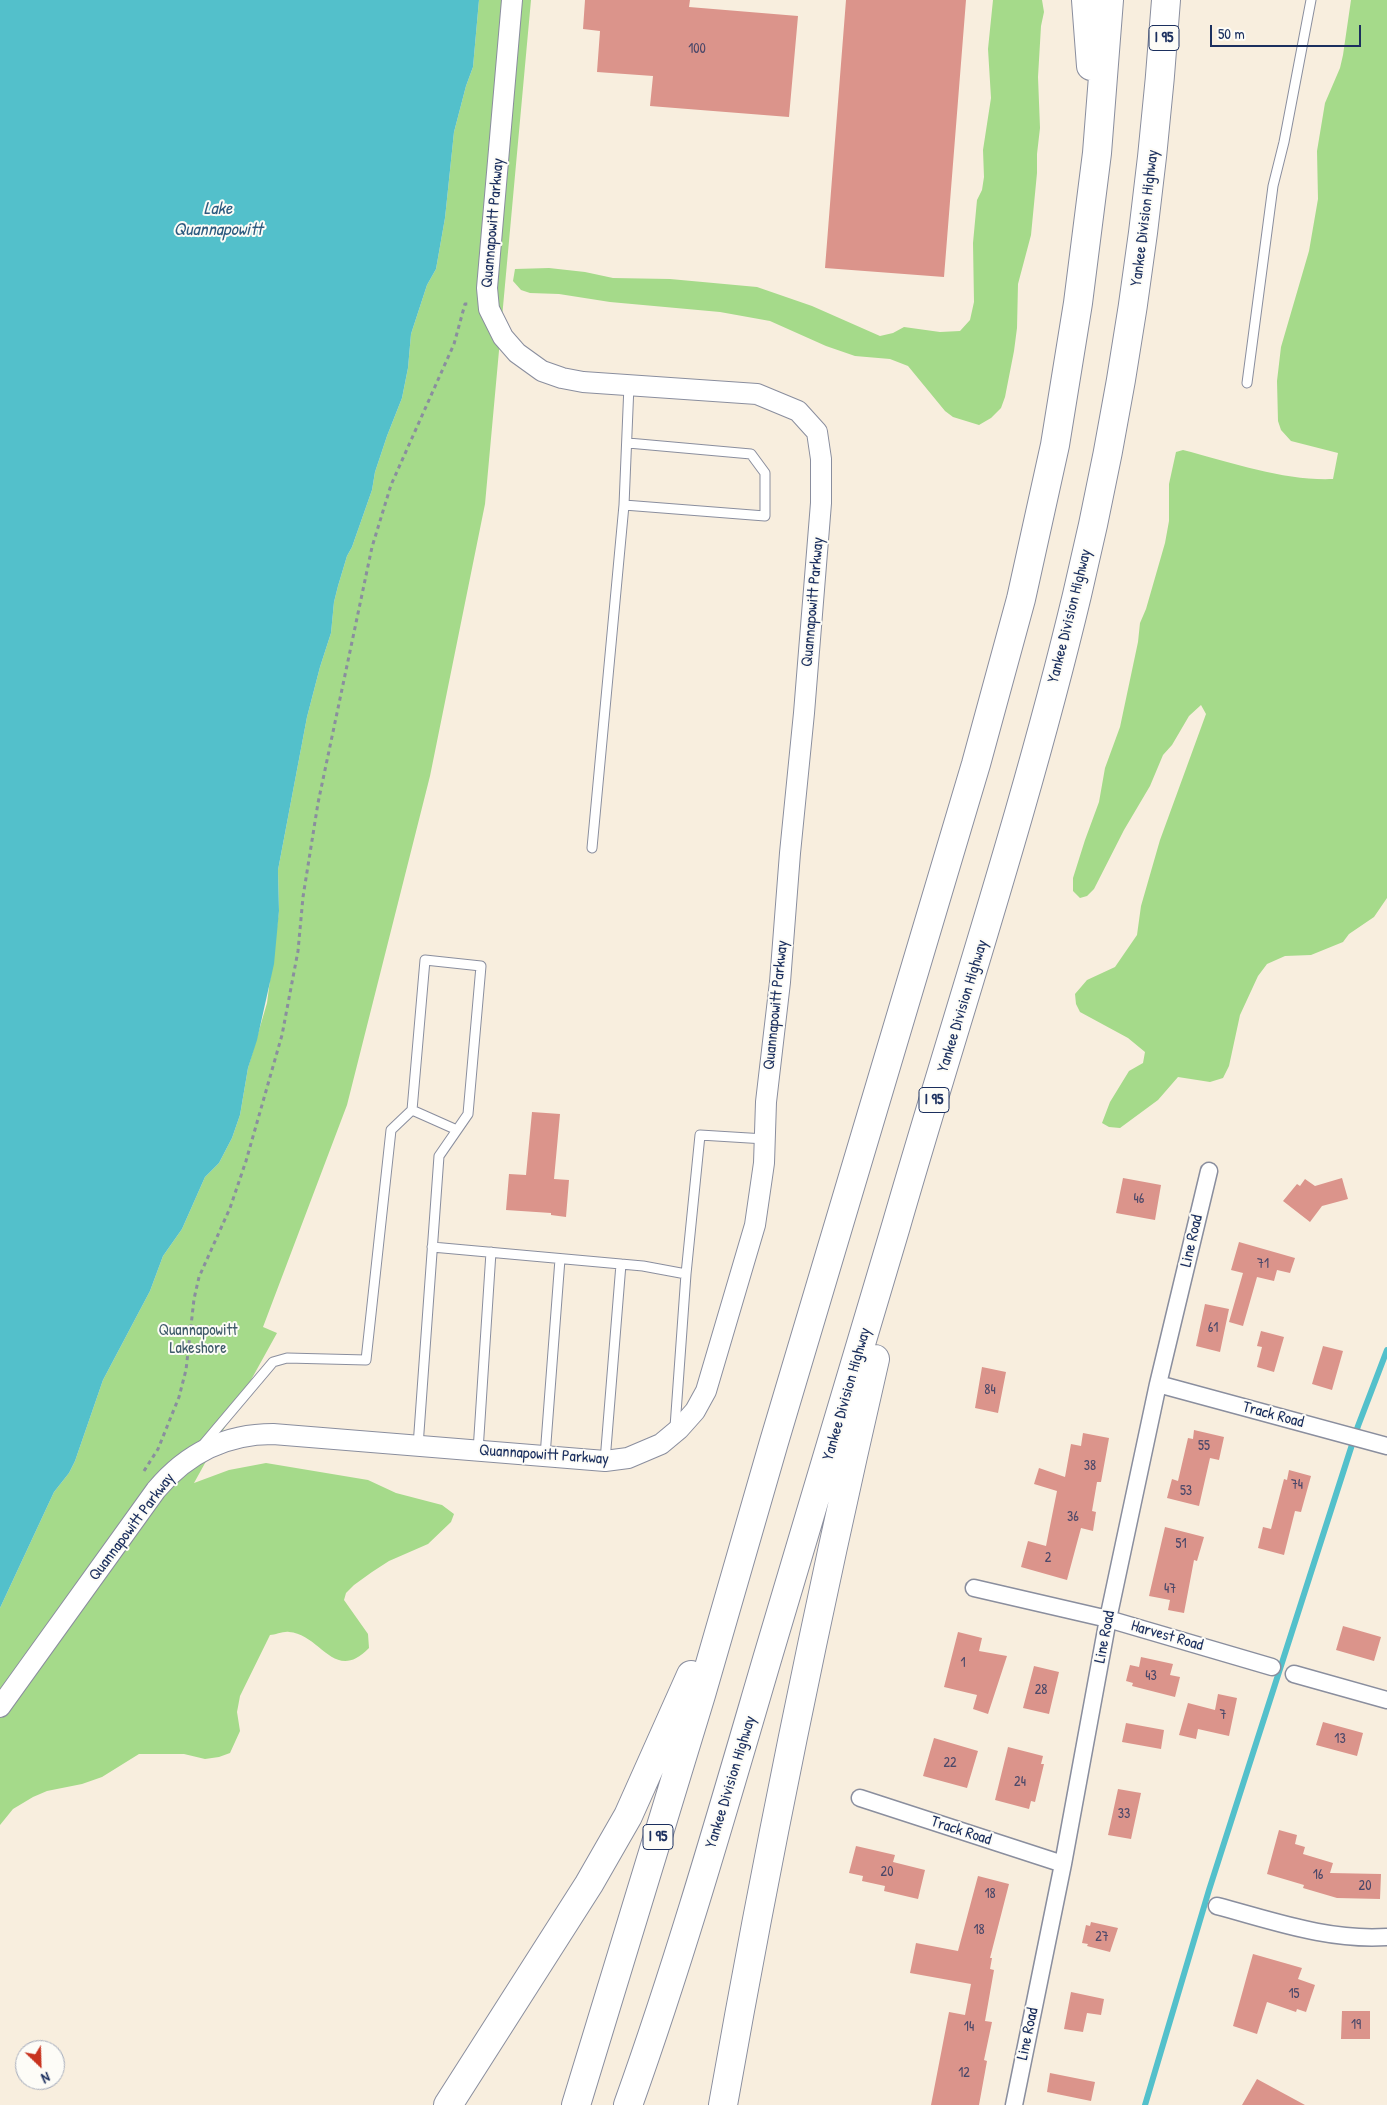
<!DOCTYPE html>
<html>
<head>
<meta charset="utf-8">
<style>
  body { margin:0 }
  #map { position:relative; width:1387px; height:2105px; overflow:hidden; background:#f8eede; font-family:"Patrick Hand",sans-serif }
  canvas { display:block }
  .north { position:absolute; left:15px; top:2040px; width:50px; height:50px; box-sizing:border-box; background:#fdfcf7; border:1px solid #a3aaba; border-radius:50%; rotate:156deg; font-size:14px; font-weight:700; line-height:20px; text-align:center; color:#1b2f5e }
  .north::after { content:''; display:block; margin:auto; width:18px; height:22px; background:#c8321e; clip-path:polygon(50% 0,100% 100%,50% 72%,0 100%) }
  .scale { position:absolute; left:1210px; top:25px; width:151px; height:22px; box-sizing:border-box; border:2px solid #1b2f5e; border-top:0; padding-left:6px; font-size:15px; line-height:18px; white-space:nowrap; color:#1b2f5e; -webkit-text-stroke:4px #fdfcf7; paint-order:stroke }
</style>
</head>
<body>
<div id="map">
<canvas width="1387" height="2105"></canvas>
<div class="north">N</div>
<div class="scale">50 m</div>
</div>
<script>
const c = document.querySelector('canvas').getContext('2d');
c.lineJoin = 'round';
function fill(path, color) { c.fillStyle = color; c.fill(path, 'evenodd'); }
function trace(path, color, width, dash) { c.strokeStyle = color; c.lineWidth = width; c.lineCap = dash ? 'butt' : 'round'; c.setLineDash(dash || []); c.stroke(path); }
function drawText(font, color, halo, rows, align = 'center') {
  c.font = font + ' "Patrick Hand",sans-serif'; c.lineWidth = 4; c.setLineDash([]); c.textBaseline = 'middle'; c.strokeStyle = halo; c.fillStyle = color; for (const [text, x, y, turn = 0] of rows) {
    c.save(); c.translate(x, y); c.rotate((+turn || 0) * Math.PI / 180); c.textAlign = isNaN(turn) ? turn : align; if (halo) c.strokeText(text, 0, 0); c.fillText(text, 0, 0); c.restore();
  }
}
fill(new Path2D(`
  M 479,0 L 531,0 L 485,504 L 430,776 L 347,1105 L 263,1327 L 277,1333 L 194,1483 L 229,1470 L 266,1463 L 368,1480 L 396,1493 L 442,1505 L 454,1514 L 451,1522 L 428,1544 L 389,1561 L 372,1572 L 354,1585 L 346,1593 L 344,1600 L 368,1634 L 369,1648 C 334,1684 321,1634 289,1632 C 284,1631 275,1635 270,1635 L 240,1696 L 237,1712 L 240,1731 L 230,1753 L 219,1757 L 205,1759 L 184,1754 L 139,1754 L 102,1777 L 82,1784 L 47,1791 L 33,1797 L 13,1809 L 0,1825 L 0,1608 L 54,1492 L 69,1473 L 75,1461 L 103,1380 L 150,1291 L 163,1256 L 182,1229 L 205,1177 L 219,1163 L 232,1138 L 240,1115 L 248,1068 L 267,1003 L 279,911 L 278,870 L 307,717 L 320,667 L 331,633 L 334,602 L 338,586 L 347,556 L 352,547 L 372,490 L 375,472 L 387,436 L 402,398 L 408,368 L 411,334 L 427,285 L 436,269 L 445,218 L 454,132 L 466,86 L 473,67 Z
  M 993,0 L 1042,0 L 1044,12 L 1041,26 L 1038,77 L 1040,128 L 1037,154 L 1037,173 L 1031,235 L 1018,284 L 1017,328 L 1014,351 L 1005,397 L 1001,408 L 991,418 L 979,425 L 953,417 L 945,411 L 908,366 L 890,359 L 855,356 L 826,346 L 770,321 L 720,312 L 610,302 L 559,294 L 530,293 L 521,290 L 513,281 L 515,269 L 549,268 L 585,272 L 613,278 L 670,279 L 757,287 L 812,306 L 880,336 L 893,333 L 904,327 L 940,332 L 960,331 L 970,320 L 974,302 L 973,243 L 977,200 L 982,190 L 984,177 L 983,150 L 991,98 L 988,49 Z
  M 1351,0 L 1387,0 L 1387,898 L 1374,917 L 1349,934 L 1343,942 L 1311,955 L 1285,956 L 1267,964 L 1258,976 L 1240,1015 L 1229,1066 L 1223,1078 L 1210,1082 L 1178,1077 L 1158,1100 L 1120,1128 L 1109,1127 L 1102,1123 L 1110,1102 L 1129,1071 L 1143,1063 L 1145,1052 L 1128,1038 L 1080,1012 L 1076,1004 L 1075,994 L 1087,980 L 1115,967 L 1137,935 L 1141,906 L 1160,840 L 1206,714 L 1201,705 L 1189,716 L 1172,745 L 1163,755 L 1150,786 L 1124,830 L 1094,889 L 1087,896 L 1080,898 L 1073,891 L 1073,878 L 1085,840 L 1099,802 L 1105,768 L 1120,727 L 1138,642 L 1140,623 L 1146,609 L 1165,543 L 1169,521 L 1169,484 L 1176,452 L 1183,450 L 1191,452 C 1235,464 1287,481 1333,479 L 1338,453 L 1291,441 L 1281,430 L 1278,421 L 1277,381 L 1281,347 L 1309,251 L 1318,199 L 1317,151 L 1325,103 L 1340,68 L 1343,55 Z`), '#a5da8a');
fill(new Path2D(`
  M 0,0 L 479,0 L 473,67 L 466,86 L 454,132 L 445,218 L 436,269 L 427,285 L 411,334 L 408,368 L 402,398 L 387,436 L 375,472 L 372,490 L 352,547 L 347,556 L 338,586 L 334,602 L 331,633 L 320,667 L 307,717 L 278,870 L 279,911 L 274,964 L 257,1040 L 248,1068 L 240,1115 L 232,1138 L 219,1163 L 205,1177 L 182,1229 L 163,1256 L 150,1291 L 103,1380 L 75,1461 L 69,1473 L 54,1492 L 0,1608 Z`), '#53c0cb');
trace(new Path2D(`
  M 1145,2105 L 1209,1890 L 1358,1426 L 1387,1350`), '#53c0cb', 6);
fill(new Path2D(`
  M 585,0 L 690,0 L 689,7 L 798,16 L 789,117 L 650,106 L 653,76 L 597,72 L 600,31 L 583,29 Z
  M 846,0 L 966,0 L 944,277 L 825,268 Z
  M 532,1112 L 560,1114 L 554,1179 L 569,1180 L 566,1217 L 551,1215 L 551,1213 L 506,1210 L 509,1174 L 526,1175 Z
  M 1123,1178 L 1161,1185 L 1155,1220 L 1116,1213 Z
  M 1342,1178 L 1348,1199 L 1322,1206 L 1310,1222 L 1283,1201 L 1297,1184 L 1300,1186 L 1305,1179 L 1315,1186 Z
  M 1239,1242 L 1295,1258 L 1290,1273 L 1277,1270 L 1274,1281 L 1257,1277 L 1243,1326 L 1229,1322 L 1243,1273 L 1231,1270 Z
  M 1205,1304 L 1229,1309 L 1220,1352 L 1196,1346 Z
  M 1261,1331 L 1284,1337 L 1274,1372 L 1257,1367 L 1262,1347 L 1257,1346 Z
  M 1323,1346 L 1343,1351 L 1332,1390 L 1312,1384 Z
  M 982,1367 L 1006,1372 L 998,1413 L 975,1408 Z
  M 1194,1430 L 1224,1437 L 1219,1460 L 1210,1458 L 1199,1506 L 1167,1498 L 1172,1479 L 1178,1481 L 1188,1438 L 1193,1439 Z
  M 1083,1433 L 1109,1438 L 1101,1482 L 1097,1482 L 1092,1511 L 1096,1512 L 1093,1531 L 1081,1528 L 1067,1580 L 1021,1567 L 1028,1541 L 1046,1546 L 1057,1491 L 1034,1484 L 1039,1468 L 1065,1477 L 1071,1444 L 1081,1446 Z
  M 1289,1470 L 1311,1476 L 1301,1512 L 1295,1511 L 1284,1555 L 1258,1548 L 1263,1527 L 1271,1529 L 1284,1479 L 1287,1480 Z
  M 1165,1527 L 1204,1537 L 1197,1561 L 1194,1560 L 1184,1613 L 1168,1610 L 1170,1600 L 1149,1596 Z
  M 1343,1626 L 1381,1637 L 1374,1661 L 1336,1650 Z
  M 958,1632 L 982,1638 L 979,1651 L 1007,1656 L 988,1714 L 973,1709 L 977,1695 L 944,1687 Z
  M 1141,1657 L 1173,1664 L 1170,1675 L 1180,1677 L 1175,1697 L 1132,1686 L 1133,1683 L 1126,1681 L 1130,1665 L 1139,1667 Z
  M 1034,1666 L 1059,1672 L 1049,1714 L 1023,1708 Z
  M 1218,1694 L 1237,1698 L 1229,1736 L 1198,1729 L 1196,1739 L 1179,1735 L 1188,1703 L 1215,1710 Z
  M 1323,1722 L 1363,1733 L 1357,1756 L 1316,1745 Z
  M 1126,1723 L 1164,1730 L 1161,1749 L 1122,1742 Z
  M 934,1738 L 978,1751 L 967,1788 L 923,1776 Z
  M 1008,1747 L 1043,1756 L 1041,1764 L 1044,1764 L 1035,1802 L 1031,1801 L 1029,1809 L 995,1800 Z
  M 1118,1789 L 1141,1793 L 1131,1839 L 1108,1835 Z
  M 1279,1830 L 1297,1835 L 1295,1844 L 1305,1847 L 1303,1854 L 1333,1863 L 1330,1873 L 1381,1874 L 1380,1899 L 1337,1898 L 1303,1888 L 1304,1885 L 1267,1874 Z
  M 856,1846 L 895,1855 L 893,1862 L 925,1870 L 918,1899 L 884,1891 L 885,1886 L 862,1881 L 863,1876 L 849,1873 Z
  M 978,1876 L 1009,1884 L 990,1958 L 992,1958 L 990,1969 L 994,1970 L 985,2021 L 992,2022 L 984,2060 L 987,2061 L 979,2105 L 931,2105 L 949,2012 L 965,2015 L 971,1984 L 910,1973 L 916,1943 L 958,1951 Z
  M 1091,1922 L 1118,1928 L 1110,1952 L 1087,1946 L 1088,1944 L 1082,1943 L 1086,1925 L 1090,1926 Z
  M 1253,1954 L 1302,1968 L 1298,1979 L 1315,1985 L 1306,2012 L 1297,2009 L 1296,2012 L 1267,2002 L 1257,2034 L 1233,2026 Z
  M 1071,1992 L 1104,1999 L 1101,2015 L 1087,2013 L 1083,2032 L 1064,2029 Z
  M 1342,2011 L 1370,2011 L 1370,2039 L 1341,2039 Z
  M 1050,2073 L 1095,2082 L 1091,2101 L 1047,2092 Z
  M 1257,2079 L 1305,2105 L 1242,2105 Z`), '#db948b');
const service = new Path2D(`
  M 1247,383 L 1273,186 L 1284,142 L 1311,0
  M 624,505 L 629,385
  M 592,848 L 624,505 L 765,516 L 765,473 L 751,454 L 628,443
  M 412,1110 L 457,1130
  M 432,1247 L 643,1266 L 686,1274 L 675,1427
  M 686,1274 L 700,1135 L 765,1139
  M 202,1446 L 273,1362 L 287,1358 L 366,1360 L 391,1130 L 412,1110 L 425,960 L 481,966 L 468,1114 L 439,1156 L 418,1446
  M 478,1451 L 491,1252
  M 545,1456 L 560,1259
  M 605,1461 L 621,1264`);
const minor = new Path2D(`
  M 1158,1384 L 1387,1446
  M 974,1588 L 1108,1619 L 1272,1667
  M 1294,1674 L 1387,1700
  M 860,1798 L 1063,1864
  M 1217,1906 C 1274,1921 1328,1941 1387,1937
  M 1014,2105 L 1063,1864 L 1108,1619 L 1158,1384 L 1209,1171`);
const tertiary = new Path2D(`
  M 0,1707 L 156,1490 C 187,1453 226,1434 273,1434 L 605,1461 L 628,1458 L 661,1444 L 679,1429 L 695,1411 L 706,1391 L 755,1225 L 764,1163 L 766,1102 L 780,982 L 790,853 L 804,713 L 821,503 L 821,459 L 817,432 L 798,411 L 757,394 L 583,382 L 562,378 L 542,371 L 517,353 L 503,337 L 489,309 L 487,288 L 512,0`);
const motorway = new Path2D(`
  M 1086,0 L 1091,66
  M 448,2105 L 589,1884 L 628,1816 L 691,1675
  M 576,2105 L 701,1695 L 774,1442 L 976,764 L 1021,599 L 1055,445 L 1078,303 L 1097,153 L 1109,0
  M 628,2105 C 681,1957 724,1806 768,1656 C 810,1512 854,1369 896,1226 C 957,1015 1026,808 1077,595 C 1124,399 1152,200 1166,0
  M 723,2105 C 767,1855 818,1607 875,1359`);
trace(service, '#8a8e9e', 11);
trace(minor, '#8a8e9e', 19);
trace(tertiary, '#8a8e9e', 22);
trace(motorway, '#8a8e9e', 30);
trace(new Path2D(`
  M 144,1471 L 158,1449 L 179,1397 L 186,1370 L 194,1299 L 199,1277 L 230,1208 L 246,1161 L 282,1035 L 298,951 L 303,897 L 318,803 L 372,547 L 391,485 L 454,344 L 465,304 L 470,304`), '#8a8e9e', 3, [4, 4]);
trace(service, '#fff', 9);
trace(minor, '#fff', 16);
trace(tertiary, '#fff', 20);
trace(motorway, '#fff', 28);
drawText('14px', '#4b4869', null, [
  ["100",697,49],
  ["46",1139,1199],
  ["71",1263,1264],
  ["61",1213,1328],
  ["84",990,1390],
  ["55",1204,1446],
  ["38",1090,1466],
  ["74",1297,1485],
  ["53",1186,1491],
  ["36",1073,1517],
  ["51",1181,1544],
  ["2",1048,1558],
  ["47",1170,1589],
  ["1",963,1663],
  ["43",1151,1676],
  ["28",1041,1690],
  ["7",1223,1715],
  ["13",1340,1739],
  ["22",950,1763],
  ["24",1020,1782],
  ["33",1124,1814],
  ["20",887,1872],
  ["16",1318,1875],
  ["20",1365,1886],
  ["18",990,1894],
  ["18",979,1930],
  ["27",1102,1937],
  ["15",1294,1994],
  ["19",1356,2025],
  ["14",969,2027],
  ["12",964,2073]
]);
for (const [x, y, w] of [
  [1164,38,30],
  [934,1100,30],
  [658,1837,30]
]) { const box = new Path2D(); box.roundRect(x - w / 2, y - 12.5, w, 25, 4); c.fillStyle = '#fdfcf7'; c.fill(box); trace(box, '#1b2f5e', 1); }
drawText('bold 15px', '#1b2f5e', null, [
  ["I 95",1164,38],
  ["I 95",934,1100],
  ["I 95",658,1837]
]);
drawText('16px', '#1b2f5e', '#fdfcf7', [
  ["Yankee Division Highway",1145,218,-83],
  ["Quannapowitt Parkway",493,223,-85],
  ["Quannapowitt Parkway",813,602,-85],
  ["Yankee Division Highway",1070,616,-76],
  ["Quannapowitt Parkway",776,1005,-84],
  ["Yankee Division Highway",963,1006,-73],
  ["Line Road",1192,1241,-77],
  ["Yankee Division Highway",847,1394,-74],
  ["Track Road",1273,1415,15],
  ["Quannapowitt Parkway",544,1455,4],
  ["Quannapowitt Parkway",132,1527,-53],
  ["Harvest Road",1167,1636,16],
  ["Line Road",1105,1637,-79],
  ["Yankee Division Highway",731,1782,-73],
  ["Track Road",961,1831,18],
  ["Line Road",1028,2034,-78]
]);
drawText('16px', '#3e5a69', '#fdfcf7', [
  ["Quannapowitt",198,1331],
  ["Lakeshore",198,1349]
]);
drawText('italic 18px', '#2c5a7f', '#fdfcf7', [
  ["Lake",218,209],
  ["Quannapowitt",218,230]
]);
</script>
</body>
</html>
